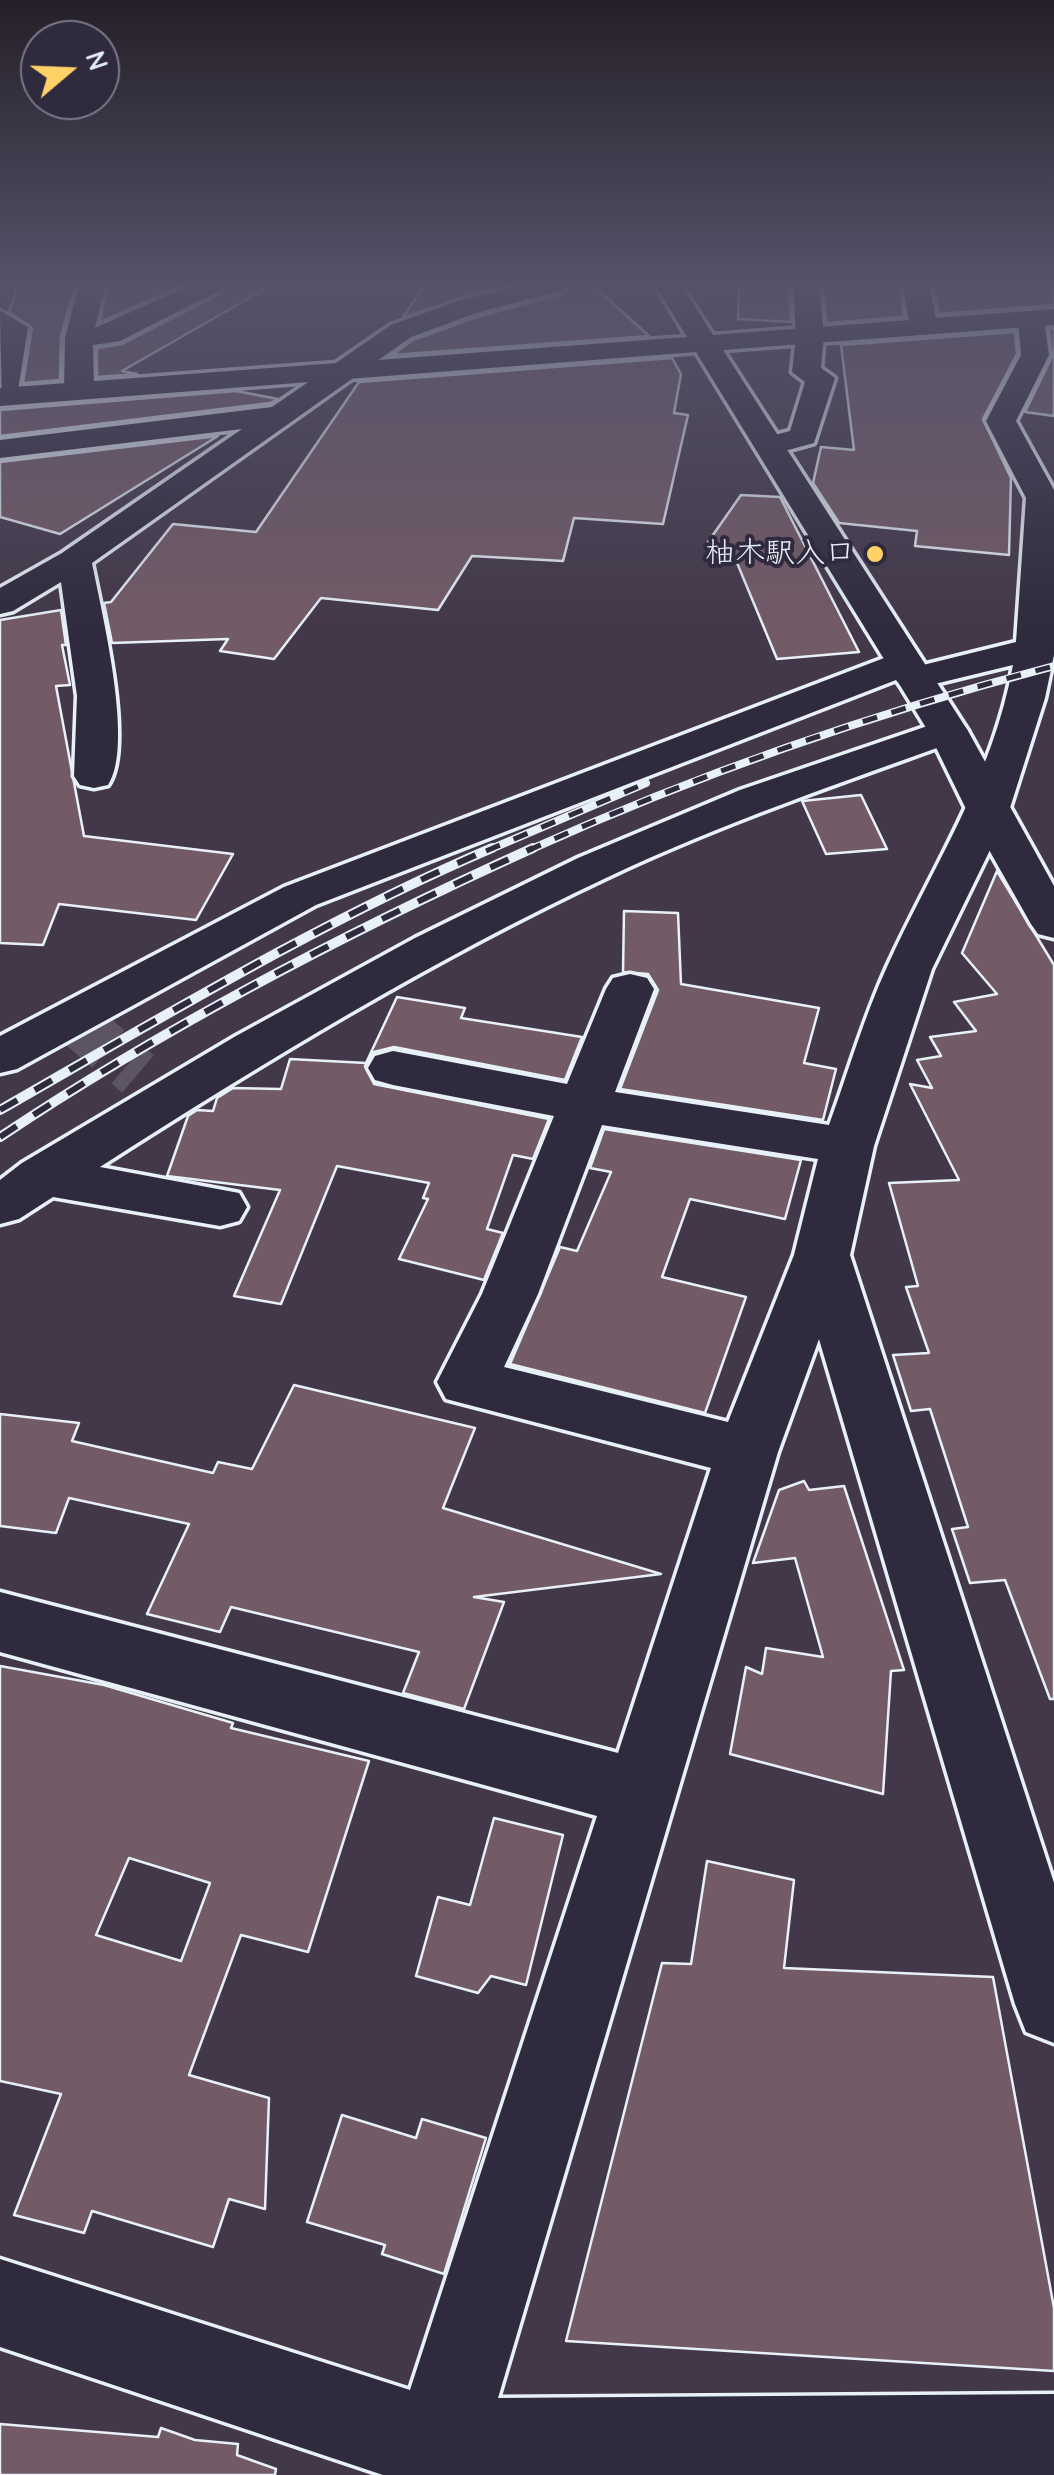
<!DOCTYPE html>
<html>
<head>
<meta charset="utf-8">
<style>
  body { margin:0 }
  #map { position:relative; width:1054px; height:2475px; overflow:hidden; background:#433849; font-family:"Comic Neue",sans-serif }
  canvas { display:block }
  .north { position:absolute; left:20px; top:20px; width:100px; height:100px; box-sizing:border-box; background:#2f2a3d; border:2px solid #797a88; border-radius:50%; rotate:71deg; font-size:28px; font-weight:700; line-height:40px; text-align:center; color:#e8f1f8 }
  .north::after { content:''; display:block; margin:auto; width:35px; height:45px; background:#ffd166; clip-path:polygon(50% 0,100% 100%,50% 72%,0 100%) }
</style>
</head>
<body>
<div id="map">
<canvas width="1054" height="2475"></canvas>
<div class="north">N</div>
</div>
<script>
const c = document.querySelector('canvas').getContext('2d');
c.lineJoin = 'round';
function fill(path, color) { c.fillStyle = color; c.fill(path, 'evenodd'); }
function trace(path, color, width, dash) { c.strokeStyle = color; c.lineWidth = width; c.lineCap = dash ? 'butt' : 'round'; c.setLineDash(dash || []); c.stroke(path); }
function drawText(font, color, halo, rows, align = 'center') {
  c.font = font + ' "Comic Neue","Klee One",sans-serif'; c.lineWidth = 8; c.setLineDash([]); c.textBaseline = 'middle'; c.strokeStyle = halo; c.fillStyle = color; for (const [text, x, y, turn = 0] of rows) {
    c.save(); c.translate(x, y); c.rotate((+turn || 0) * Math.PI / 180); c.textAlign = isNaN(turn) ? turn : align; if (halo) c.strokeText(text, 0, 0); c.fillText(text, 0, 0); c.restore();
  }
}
const building = new Path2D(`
  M 18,285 L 75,285 L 61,337 L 60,380 L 23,383 L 32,328 L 9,312 Z
  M 108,285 L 183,285 L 100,322 Z
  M 228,285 L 272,285 L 122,371 L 137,374 L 97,377 L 97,348 L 122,344 L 222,293 Z
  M 425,285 L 510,285 L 403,317 Z
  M 570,285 L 593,285 L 649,336 L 392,355 L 413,340 L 477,317 L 563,294 Z
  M 739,285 L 789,285 L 791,322 L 738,319 Z
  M 823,285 L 900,285 L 904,317 L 826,323 Z
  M 933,285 L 1054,285 L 1054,305 L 939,314 Z
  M 1049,329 L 1054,329 L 1054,416 L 1025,412 L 1052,357 Z
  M 1015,332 L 1017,354 L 983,419 L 1011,478 L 1009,555 L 915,546 L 917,531 L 839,523 L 813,483 L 821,447 L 854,450 L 841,345 Z
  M 672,358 L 681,374 L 674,413 L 688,415 L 663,524 L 574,518 L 563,561 L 472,556 L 438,610 L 321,598 L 274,659 L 220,651 L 228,639 L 112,643 L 104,603 L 111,602 L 173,524 L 256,532 L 359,382 Z
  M 236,391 L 278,399 L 270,403 L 0,436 L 0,410 Z
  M 218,436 L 60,534 L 0,517 L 0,462 Z
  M 741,495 L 780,497 L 859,652 L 777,659 L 730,546 L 708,542 Z
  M 61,610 L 66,645 L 62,645 L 70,685 L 56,686 L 84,836 L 233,854 L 196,920 L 59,904 L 43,945 L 0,943 L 0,620 Z
  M 861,795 L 887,849 L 826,854 L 802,801 Z
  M 997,871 L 1054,965 L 1054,1699 L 1050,1699 L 1005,1580 L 970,1583 L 952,1529 L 968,1527 L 930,1409 L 911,1411 L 893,1355 L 929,1353 L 906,1287 L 918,1286 L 889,1183 L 959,1180 L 910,1084 L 932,1088 L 917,1060 L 941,1056 L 930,1037 L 976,1031 L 954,1002 L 997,994 L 962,953 Z
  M 624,911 L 678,913 L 681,984 L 819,1008 L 804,1063 L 836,1069 L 823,1120 L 620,1089 L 658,990 L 648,974 L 623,972 Z
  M 397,997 L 465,1008 L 461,1018 L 582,1037 L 565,1080 L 394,1047 L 374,1052 L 365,1066 L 374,1084 L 549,1119 L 533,1159 L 513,1155 L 487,1229 L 503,1233 L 484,1280 L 399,1259 L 428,1199 L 423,1198 L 429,1183 L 337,1166 L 281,1304 L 234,1296 L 280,1190 L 167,1176 L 188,1116 L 197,1110 L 213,1111 L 217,1098 L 233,1088 L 281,1089 L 290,1059 L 366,1063 Z
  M 604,1129 L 801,1160 L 785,1219 L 690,1199 L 662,1277 L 746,1297 L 705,1413 L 510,1364 L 560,1247 L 577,1251 L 611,1172 L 590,1168 Z
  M 294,1385 L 475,1428 L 443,1508 L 661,1574 L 474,1597 L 504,1602 L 464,1709 L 403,1693 L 419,1652 L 231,1607 L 220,1632 L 147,1614 L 189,1524 L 69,1498 L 56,1533 L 0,1526 L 0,1414 L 79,1423 L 72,1441 L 213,1473 L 218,1462 L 252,1469 Z
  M 804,1481 L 809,1490 L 844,1486 L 904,1670 L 891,1671 L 883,1794 L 730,1754 L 746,1667 L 762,1674 L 766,1648 L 823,1657 L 795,1558 L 753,1563 L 779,1490 Z
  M 0,1666 L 104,1685 L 233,1723 L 231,1728 L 369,1761 L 308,1952 L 241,1935 L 189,2075 L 269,2098 L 265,2209 L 229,2199 L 213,2247 L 92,2211 L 84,2233 L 14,2215 L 61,2094 L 0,2081 ZM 129,1858 L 210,1883 L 181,1961 L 96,1935 Z
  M 494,1818 L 563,1835 L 526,1985 L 491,1976 L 478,1993 L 416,1976 L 438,1897 L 470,1905 Z
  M 707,1861 L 794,1880 L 784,1968 L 993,1977 L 1054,2308 L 1054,2371 L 566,2341 L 662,1963 L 691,1964 Z
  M 342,2115 L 416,2138 L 422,2119 L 486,2138 L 444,2274 L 382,2254 L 385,2245 L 307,2222 Z
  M 0,2424 L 158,2437 L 161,2428 L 195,2440 L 238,2444 L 237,2455 L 276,2469 L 275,2475 L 0,2475 Z`);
fill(building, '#725a66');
trace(building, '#e8f1f8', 2.5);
trace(new Path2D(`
  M 71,1017 L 138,1074`), '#5c5463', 49, [49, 25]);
const minor = new Path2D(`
  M 79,285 L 105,285 L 95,328 L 191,285 L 224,285 L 220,290 L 120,341 L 93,345 L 94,391 L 89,397 L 69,397 L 64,391 L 65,338 Z
  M 524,285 L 566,285 L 562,290 L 476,313 L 411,337 L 92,563 C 101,610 135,746 108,785 L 94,788 L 80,785 L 74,776 L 77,696 L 61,582 L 13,611 L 0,614 L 0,588 L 62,553 L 242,429 L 0,458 L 0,440 L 272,407 L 391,325 L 458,301 Z
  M 793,285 L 819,285 L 824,336 L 821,368 L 835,378 L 814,443 L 770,455 L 759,453 L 755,446 L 759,439 L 790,431 L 805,382 L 792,372 L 796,336 Z
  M 903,285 L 929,285 L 938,328 L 934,334 L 914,334 L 910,328 Z
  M 0,311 L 28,327 L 17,397 L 12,403 L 2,406 Z
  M 1031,311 L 1044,319 L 1049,355 L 1016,421 L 1054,490 L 1054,655 L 1045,698 L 1009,811 L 932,969 L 874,1146 L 850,1255 L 1054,1883 L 1054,2043 L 1026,2032 L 1015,2004 L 819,1339 L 778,1452 L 498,2398 L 1054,2394 L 1054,2475 L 383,2475 L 0,2347 L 0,2259 L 410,2390 L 597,1816 L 0,1652 L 0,1592 L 618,1753 L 711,1468 L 446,1399 L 437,1382 L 482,1294 L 554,1116 L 393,1085 L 375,1080 L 368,1068 L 375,1056 L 393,1051 L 567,1084 L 606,989 L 613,978 L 630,974 L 647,978 L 654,989 L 615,1092 L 829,1125 C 848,1073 864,1017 887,967 C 933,866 993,777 1013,665 L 914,689 L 901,686 L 896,680 L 316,905 L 17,1069 L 0,1073 L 0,1036 L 284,887 L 892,655 L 905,652 L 918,655 L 923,665 L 1016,642 L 1026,498 L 986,421 L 1021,355 L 1018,319 ZM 602,1125 L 818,1159 L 794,1255 L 728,1422 L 504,1367 L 538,1294 Z
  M 948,719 L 962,723 L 968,731 L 962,739 C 843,782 722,823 608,877 C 431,960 264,1062 100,1167 L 239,1193 L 247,1207 L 239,1221 L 220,1226 L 53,1197 L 19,1219 L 0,1224 L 0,1180 L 22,1163 L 236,1036 L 415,938 L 578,858 L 740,790 Z`);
const tertiary = new Path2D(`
  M 655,285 L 681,285 L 713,335 L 1054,309 L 1054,325 L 723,350 L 968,731 L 1054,886 L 1054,938 L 1038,934 L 1031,924 L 967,811 L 928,731 L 696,352 L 0,406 L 0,388 L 687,337 Z`);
trace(minor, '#e8f1f8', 7);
trace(tertiary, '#e8f1f8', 7);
fill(minor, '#2f2a3d');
fill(tertiary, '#2f2a3d');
const railFar1 = new Path2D(`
  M 486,851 L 646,783
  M 527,851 C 698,774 873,713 1054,666`);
const rail = new Path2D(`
  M 0,1110 C 161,1018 321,921 492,848
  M 0,1137 C 168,1025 349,931 533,848`);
trace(railFar1, '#e8f1f8', 8);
trace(rail, '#e8f1f8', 10);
trace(railFar1, '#2f2a3d', 5, [15]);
trace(rail, '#2f2a3d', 6, [20]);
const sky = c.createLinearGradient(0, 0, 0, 631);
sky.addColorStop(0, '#251f28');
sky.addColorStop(0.45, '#55536a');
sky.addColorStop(1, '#55536a00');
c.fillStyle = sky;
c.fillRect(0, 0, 1054, 631);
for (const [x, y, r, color] of [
  [875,554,10,"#ffd166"]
]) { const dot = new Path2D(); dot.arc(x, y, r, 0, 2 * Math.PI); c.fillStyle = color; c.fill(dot); trace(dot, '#2f2a3d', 4); }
drawText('30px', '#e8f1f8', '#2f2a3d', [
  ["柚木駅入口",855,554]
], 'right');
</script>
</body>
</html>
